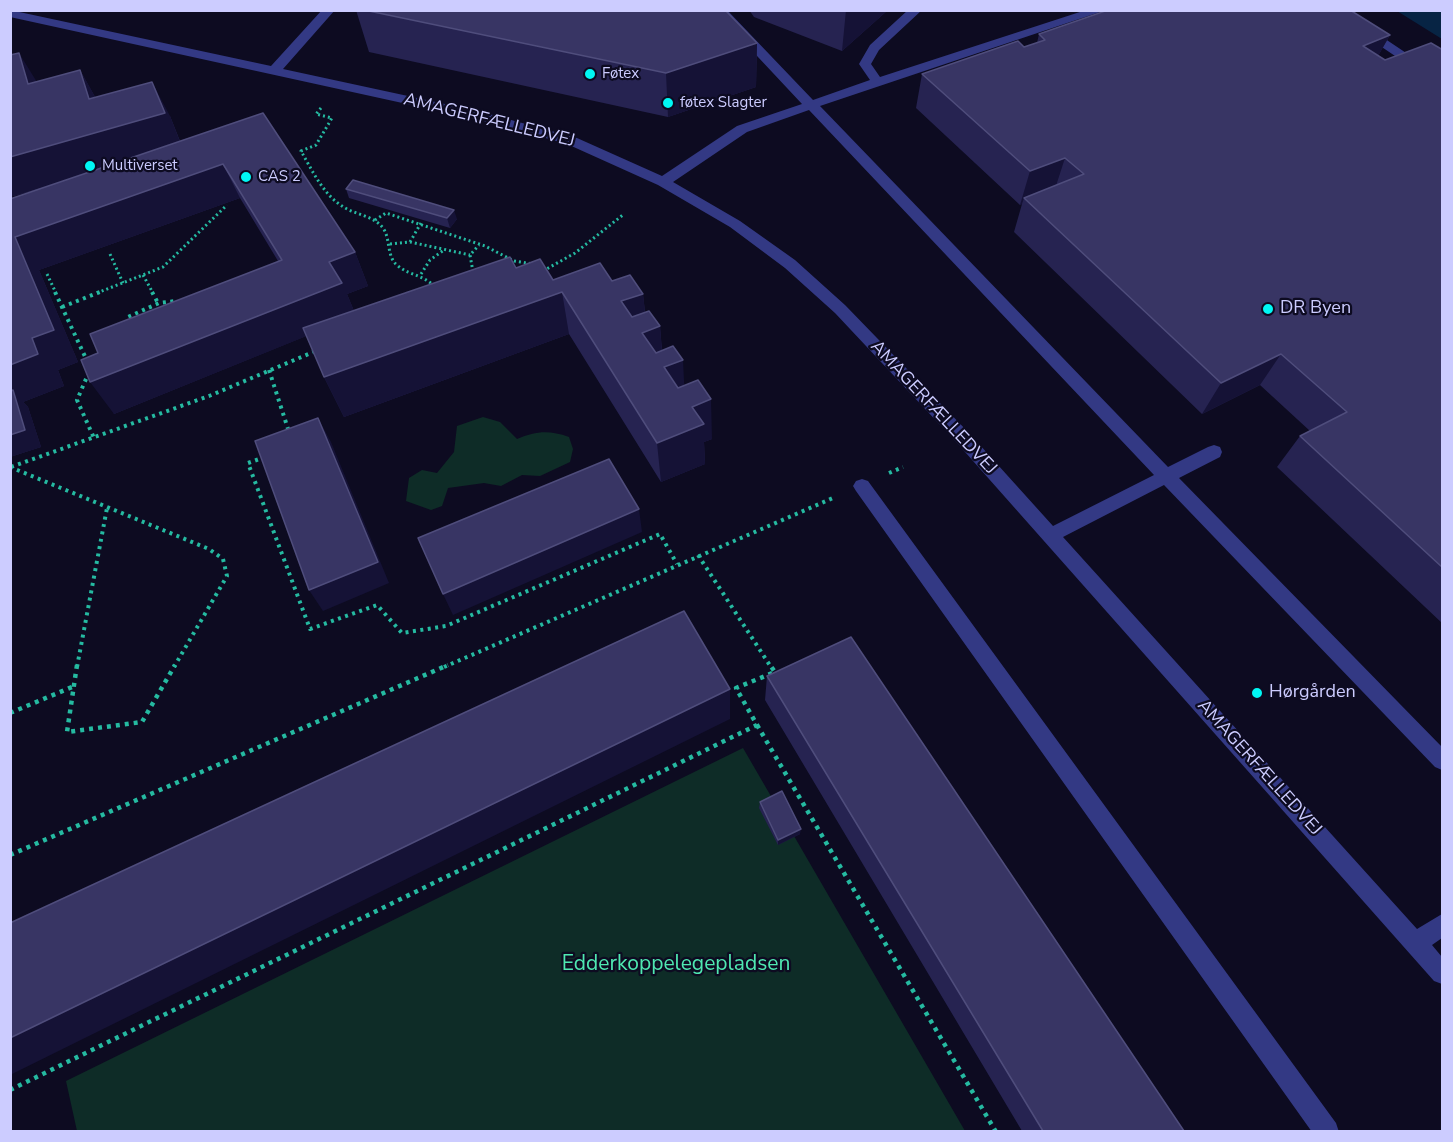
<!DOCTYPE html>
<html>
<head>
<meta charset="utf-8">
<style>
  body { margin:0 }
  #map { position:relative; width:1453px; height:1142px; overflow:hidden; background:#0d0b21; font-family:"Nunito Sans",sans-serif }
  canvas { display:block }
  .frame { position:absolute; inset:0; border:12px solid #ccf; pointer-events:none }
</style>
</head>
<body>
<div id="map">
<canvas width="1453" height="1142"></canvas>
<div class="frame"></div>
</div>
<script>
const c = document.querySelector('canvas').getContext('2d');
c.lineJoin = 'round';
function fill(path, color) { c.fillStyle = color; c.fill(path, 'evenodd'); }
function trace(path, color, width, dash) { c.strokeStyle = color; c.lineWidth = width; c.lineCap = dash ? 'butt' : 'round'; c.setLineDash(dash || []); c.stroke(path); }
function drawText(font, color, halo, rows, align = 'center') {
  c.font = font + ' "Nunito Sans",sans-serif'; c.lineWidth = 4.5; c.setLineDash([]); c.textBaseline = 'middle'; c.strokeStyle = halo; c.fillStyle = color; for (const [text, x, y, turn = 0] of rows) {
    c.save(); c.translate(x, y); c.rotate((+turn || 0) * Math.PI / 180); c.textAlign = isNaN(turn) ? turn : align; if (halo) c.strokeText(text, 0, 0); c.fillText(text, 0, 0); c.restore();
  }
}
fill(new Path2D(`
  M 483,417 L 500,422 L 517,439 C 536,431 549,430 569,437 L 573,449 L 570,462 L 540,476 L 522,475 L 501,486 L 484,483 L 448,488 L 442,506 L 431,510 L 406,501 L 409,478 L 422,470 L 437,473 L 454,452 L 457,426 Z
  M 743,748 L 965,1131 L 77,1131 L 66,1081 Z`), '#0e2c27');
fill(new Path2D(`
  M 1397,11 L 1442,11 L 1442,39 Z`), '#072444');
trace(new Path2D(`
  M 321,108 L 316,114 L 332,118 L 316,145 L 301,151 C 312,170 323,194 342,206 C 355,215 373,215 383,228 C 391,239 386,257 398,266 C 409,275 423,275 434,286
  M 375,220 L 386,213 L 485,246 L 514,261 L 533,264
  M 410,242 L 421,223
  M 390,244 L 410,242 L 470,255
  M 110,254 L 123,283
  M 543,271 L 575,253 L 624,214
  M 473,272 L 470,255 L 479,245
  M 47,274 L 56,293
  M 421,274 L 430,260 L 444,250
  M 143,275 L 153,293
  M 97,293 L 163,267 L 227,205`), '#25baa1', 3, [2, 3]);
trace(new Path2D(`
  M 55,292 L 88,363
  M 152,292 L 158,303
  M 62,307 L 100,292
  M 127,324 L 128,317 L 159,303 L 176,301
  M 269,370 L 289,432
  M 89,372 L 77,400 L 94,438
  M 265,457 L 248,463 L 310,629 L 377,605 L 402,633 L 446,626 L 660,534 L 677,564
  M 10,467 L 209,549 L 223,559 L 227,576 L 174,667
  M 11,467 L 209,396 L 318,350
  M 889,473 L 903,467
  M 698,555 L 771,667
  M 77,667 L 107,508
  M 444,667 L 833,498`), '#25baa1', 4, [3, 4.5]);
trace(new Path2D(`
  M 77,665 L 67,732 L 142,722 L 175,665
  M 10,713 L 72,687
  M 757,725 L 996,1132
  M 10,855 L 448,665
  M 10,1090 L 757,725 L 736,688 L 775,672 L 770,665`), '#25baa1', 4.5, [4, 5]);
fill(new Path2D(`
  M 10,10 L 271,66 L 322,10 L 335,10 L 283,69 L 482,112 L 577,138 L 662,176 L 737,126 L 802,104 L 714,10 L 727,10 L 813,100 L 870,80 L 859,64 L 870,45 L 908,10 L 922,10 L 879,50 L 871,64 L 880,77 L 1086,10 L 1106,10 L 820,106 L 1168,467 L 1208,447 L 1214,445 L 1220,447 L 1222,452 L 1220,457 L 1179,478 L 1442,747 L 1442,770 L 1435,767 L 1164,485 L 1063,537 L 1417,929 L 1442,914 L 1442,938 L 1432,945 L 1442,957 L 1442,984 L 1434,981 L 958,444 L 835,313 L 785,268 L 730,227 L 658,185 L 567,144 L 480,120 L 10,17 ZM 809,110 L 1154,475 L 1053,526 L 970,434 L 845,305 L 795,260 L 740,221 L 673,182 L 747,132 Z
  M 1327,10 L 1342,10 L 1442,77 L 1442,86 L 1438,85 Z
  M 862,479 L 868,481 L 1336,1123 L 1339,1132 L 1312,1132 L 856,491 L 853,486 L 856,481 Z`), '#333984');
fill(new Path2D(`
  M 356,10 L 725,10 L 757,43 L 756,87 L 668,117 L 369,52 Z
  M 749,10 L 888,10 L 842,51 L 754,17 Z
  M 1039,34 L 1390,35 L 1378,56 L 1385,60 L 1443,50 L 1443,624 L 1277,467 L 1300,436 L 1310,431 L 1260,385 L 1202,414 L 1014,232 L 1022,204 L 1020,205 L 916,108 L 922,74 L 1024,47 L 1037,43 Z
  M 80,70 L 95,97 L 170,116 L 180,141 L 263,113 L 355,252 L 368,286 L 347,294 L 354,311 L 516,268 L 553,280 L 612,281 L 643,294 L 645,312 L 660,326 L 662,351 L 684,385 L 712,439 L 704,442 L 705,464 L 661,482 L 569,334 L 344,417 L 324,377 L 306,336 L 114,414 L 98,353 L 278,261 L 240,198 L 39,270 L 78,362 L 58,370 L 64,386 L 23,402 L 28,407 L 41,447 L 10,457 L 10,199 L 47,187 L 10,197 L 36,82 Z
  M 346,189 L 457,219 L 450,228 L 349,198 Z
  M 767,676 L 1184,1131 L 1022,1131 L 765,700 Z
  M 760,802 L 800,834 L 778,845 L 759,808 Z`), '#262351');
fill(new Path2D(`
  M 846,10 L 888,10 L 842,51 Z
  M 1390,35 L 1370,70 L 1363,46 Z
  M 757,43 L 756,87 L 668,117 L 666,73 Z
  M 19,53 L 40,87 L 28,84 Z
  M 80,70 L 99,104 L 152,82 L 170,116 L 182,147 L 10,197 L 10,157 L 89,99 Z
  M 1065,158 L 1054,192 L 1024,198 L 1022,204 L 1020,205 L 1030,171 Z
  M 223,164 L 240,198 L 39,270 L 78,362 L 58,370 L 64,386 L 23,402 L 28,407 L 41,447 L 10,457 L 10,365 L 32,338 L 15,237 Z
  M 454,210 L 457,219 L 450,228 L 447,218 Z
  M 355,252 L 368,286 L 347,294 L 356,316 L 114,414 L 90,382 L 329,262 Z
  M 562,292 L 569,334 L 344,417 L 324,377 Z
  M 643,294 L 647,331 L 660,326 L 663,367 L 621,301 Z
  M 1281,354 L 1260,385 L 1202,414 L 1221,383 Z
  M 683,360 L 685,401 L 664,367 Z
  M 711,399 L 712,439 L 704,442 L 705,464 L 661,482 L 657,443 L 692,407 Z
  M 318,418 L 331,442 L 389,583 L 323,611 L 309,590 Z
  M 639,509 L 642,532 L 453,615 L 443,594 Z
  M 730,689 L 730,719 L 10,1075 L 10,1038 Z
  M 801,829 L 800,834 L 778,845 L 778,840 Z`), '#151236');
const building = new Path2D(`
  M 364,10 L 725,10 L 757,43 L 666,73 Z
  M 1108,10 L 1350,10 L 1390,35 L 1363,46 L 1385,60 L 1431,43 L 1443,50 L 1443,568 L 1300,436 L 1347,412 L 1281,354 L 1221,383 L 1024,198 L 1084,174 L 1065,158 L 1030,171 L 922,74 L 1018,41 L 1024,47 L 1045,40 L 1039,34 Z
  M 19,53 L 28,84 L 80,70 L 89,99 L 152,82 L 165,113 L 10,157 L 10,55 Z
  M 263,113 L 355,252 L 329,262 L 342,283 L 90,382 L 81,360 L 98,353 L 90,334 L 282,260 L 223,164 L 15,237 L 54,330 L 32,338 L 38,354 L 10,365 L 10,199 Z
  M 353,180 L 454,210 L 447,218 L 346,189 Z
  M 510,257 L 516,268 L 540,259 L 553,280 L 600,263 L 612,281 L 630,275 L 643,294 L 621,301 L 632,317 L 649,311 L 660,326 L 642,333 L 656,353 L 673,346 L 683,360 L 664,367 L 678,388 L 698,380 L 711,399 L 692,407 L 704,424 L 657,443 L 562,292 L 324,377 L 303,328 Z
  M 13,390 L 25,430 L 10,435 L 10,391 Z
  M 318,418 L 378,562 L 309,590 L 255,441 Z
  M 609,459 L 639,509 L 443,594 L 418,538 Z
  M 684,611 L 730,689 L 10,1038 L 10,923 Z
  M 851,637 L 1184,1131 L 1043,1131 L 767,676 Z
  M 782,791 L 801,829 L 778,840 L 760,802 Z`);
fill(building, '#383564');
trace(building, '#4f4d7c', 1.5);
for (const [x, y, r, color] of [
  [590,74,6,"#00f7f4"],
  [668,103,6,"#00f7f4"],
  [90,166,6,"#00f7f4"],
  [246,177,6,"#00f7f4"],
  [1268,309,6,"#00f7f4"],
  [1257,693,6,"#00f7f4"]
]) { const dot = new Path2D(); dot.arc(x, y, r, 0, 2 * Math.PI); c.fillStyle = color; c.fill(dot); trace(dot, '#0d0b21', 2); }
drawText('15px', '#ccf', '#0d0b21', [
  ["Føtex",602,74],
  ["føtex Slagter",680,103],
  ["Multiverset",102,166],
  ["CAS 2",258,177]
], 'left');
drawText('18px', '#ccf', '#0d0b21', [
  ["AMAGERFÆLLEDVEJ",489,121,14],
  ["AMAGERFÆLLEDVEJ",933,408,47],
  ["AMAGERFÆLLEDVEJ",1259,768,48]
]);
drawText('18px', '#ccf', '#0d0b21', [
  ["DR Byen",1280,309],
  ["Hørgården",1269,693]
], 'left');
drawText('21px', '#4fe8b1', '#0d0b21', [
  ["Edderkoppelegepladsen",676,965]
]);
</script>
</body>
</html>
